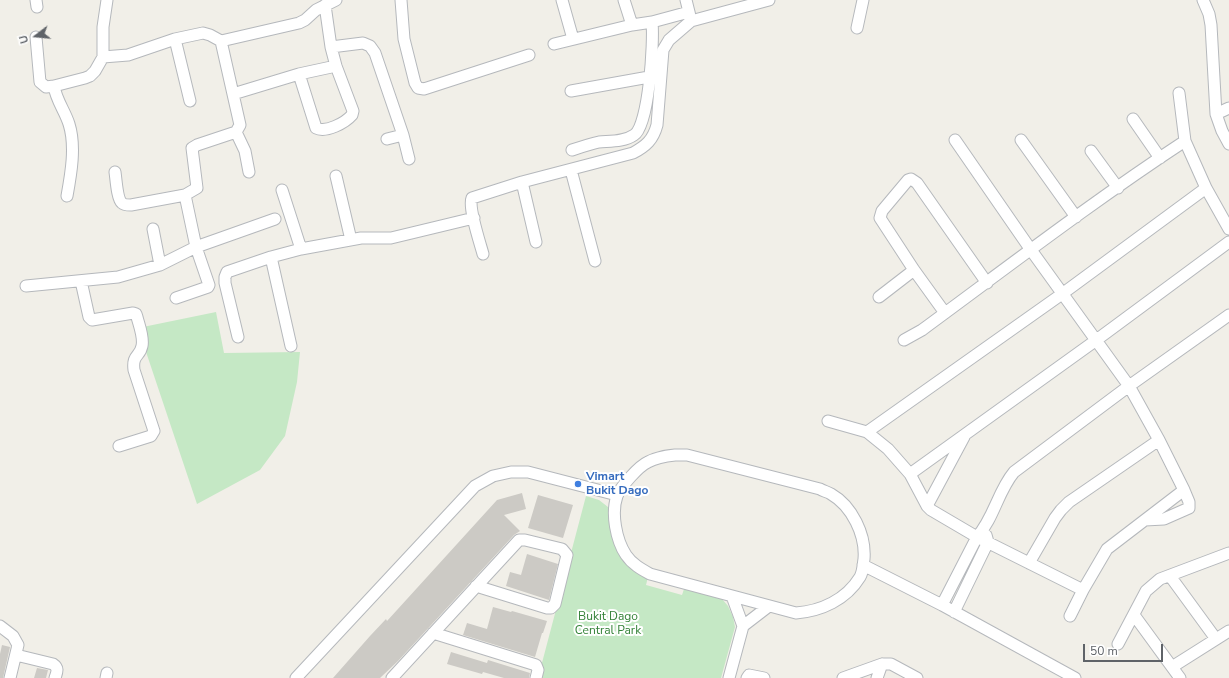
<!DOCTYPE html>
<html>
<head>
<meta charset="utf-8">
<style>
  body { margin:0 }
  #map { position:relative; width:1229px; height:678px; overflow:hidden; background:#f1efe8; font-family:"Nunito Sans",sans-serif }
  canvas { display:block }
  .north { position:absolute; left:16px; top:16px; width:40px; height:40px; -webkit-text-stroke:3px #fff; paint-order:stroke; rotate:254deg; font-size:11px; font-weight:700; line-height:16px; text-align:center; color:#5f6368 }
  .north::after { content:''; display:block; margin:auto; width:14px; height:18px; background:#5f6368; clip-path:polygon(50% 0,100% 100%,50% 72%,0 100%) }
  .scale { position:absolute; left:1083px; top:644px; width:80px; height:18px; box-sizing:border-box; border:2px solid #5f6368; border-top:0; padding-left:5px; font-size:12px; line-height:14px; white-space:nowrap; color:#5f6368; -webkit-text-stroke:3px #fff; paint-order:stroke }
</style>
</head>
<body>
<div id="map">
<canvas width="1229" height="678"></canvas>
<div class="north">U</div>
<div class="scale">50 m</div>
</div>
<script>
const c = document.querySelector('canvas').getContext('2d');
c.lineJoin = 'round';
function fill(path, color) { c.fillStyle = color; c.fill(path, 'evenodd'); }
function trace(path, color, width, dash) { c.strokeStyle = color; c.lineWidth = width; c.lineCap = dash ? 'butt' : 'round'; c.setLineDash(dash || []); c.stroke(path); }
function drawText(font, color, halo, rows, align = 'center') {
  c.font = font + ' "Nunito Sans",sans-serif'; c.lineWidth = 4; c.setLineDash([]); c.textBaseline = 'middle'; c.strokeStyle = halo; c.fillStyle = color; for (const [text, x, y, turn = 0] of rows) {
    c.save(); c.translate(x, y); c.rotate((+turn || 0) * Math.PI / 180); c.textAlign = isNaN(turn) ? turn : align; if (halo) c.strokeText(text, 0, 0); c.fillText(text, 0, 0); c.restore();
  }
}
fill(new Path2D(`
  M 216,312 L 224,353 L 300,352 L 297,382 L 285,436 L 260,470 L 197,504 L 138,328 Z
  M 586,496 L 599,500 L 608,507 L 612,531 L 648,577 L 646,585 L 682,595 L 684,589 L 722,599 L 728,606 L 733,617 L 735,627 L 721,678 L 538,678 Z`), '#c5e8c5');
fill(new Path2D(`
  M 522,493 L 526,509 L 504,515 L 520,531 L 514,535 L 398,661 L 380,678 L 333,678 L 370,636 L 386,619 L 387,621 L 497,500 Z
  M 538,495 L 573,505 L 563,538 L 528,528 Z
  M 527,554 L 558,564 L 549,600 L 506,586 L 510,572 L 521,575 Z
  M 493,607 L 511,612 L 512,611 L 547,621 L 543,633 L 542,633 L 535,657 L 463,635 L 467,623 L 487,629 Z
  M 2,645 L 10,647 L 3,678 L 0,678 L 0,654 Z
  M 451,652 L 487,663 L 488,660 L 530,673 L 529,678 L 504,678 L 483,672 L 482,674 L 447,664 Z
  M 37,668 L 48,670 L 46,678 L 34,678 Z`), '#cccac5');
const minor = new Path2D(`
  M 36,0 L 37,7
  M 401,0 L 404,39 L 415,83 L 418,88 L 424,89 L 529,55
  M 562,0 L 573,39
  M 686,0 L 689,12
  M 1203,0 L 1209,14 L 1211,25 L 1216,114 L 1222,131 L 1229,144
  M 632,25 L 652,22
  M 857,28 L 863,0
  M 36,37 L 40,82 L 46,87 L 54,86 L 85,78 L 90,76 L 95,71 L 103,57 L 103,27 L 107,0
  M 175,39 L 190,101
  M 554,44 L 632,25 L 624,0
  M 331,47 L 363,43 L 370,46 L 375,53 L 403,135 L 409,159
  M 103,57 L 128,55 L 175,39 L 203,33 L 210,35 L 221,41 L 299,23 L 305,20 L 316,10 L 336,0
  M 299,74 L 316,128 C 326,133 345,123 352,115 L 353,111 L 336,66 L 331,47 L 325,5
  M 54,86 C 56,100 65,111 69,124 C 76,146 71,174 67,196
  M 571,91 L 649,77
  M 1179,93 L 1185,141 L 1206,188 L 1229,229
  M 233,94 L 299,74 L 336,66
  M 1216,114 L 1229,108
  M 1133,119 L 1160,158
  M 236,132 L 245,151 L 249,172
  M 387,139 L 403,135
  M 955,140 L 1031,250 L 1129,386 L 1159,440 L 1184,490 L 1189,502 L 1189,508 L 1164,519 L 1145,520
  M 1021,140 L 1076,217
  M 572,150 C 581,147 590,144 599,142 C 610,141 624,142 634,135 C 649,126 654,41 652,22 L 689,12 L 691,21
  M 1091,151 L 1118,188
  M 571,170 L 595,261
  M 115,172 C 116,178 117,199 122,203 C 124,205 128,205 131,205 L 185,195
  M 336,176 L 351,240
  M 522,182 L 536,242
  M 282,190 L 301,249
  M 153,229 L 160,265
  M 483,254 C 480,243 468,207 472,198 L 522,182 L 633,153 C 646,146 653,140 657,125 L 663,50 L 669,40 L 691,21 L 769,0
  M 271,257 L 291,346
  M 81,281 L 89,317 L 92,320 L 133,313 L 136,314 L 137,317 C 139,325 144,337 142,346 C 140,357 132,354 134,370 L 154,431 L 151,436 L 119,446
  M 26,286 L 118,277 L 160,265 L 196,247 L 275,219
  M 879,297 L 914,270
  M 176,298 L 208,287 L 209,285 L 196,247 L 185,195 L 197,188 L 192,148 L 197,145 L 236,132 L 240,125 L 221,41
  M 945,313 L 914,270 L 880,218 L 882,211 L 908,180 L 911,179 L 917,183 L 987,283
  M 238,337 L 225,283 L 225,277 L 227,272 L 271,257 L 301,249 L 361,238 L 391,238 L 474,218
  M 904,340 L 922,330 C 1009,266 1095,200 1185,141
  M 828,421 L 867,432 L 888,449 L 910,474 L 927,506 L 931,510 L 977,537 L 1083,590
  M 867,432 L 1062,294 L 1206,188
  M 675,455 L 687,455 L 820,489 C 823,491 828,492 831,494 C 852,506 866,535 864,559 C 863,565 863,572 860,577 C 846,600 821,611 796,613 L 650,574 C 641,569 632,564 626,555 C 616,540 611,513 617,496 C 621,486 639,466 648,462 C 657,457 666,456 675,455 Z
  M 910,474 L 1095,341 L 1229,242
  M 927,506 L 964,437
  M 1029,563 L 1055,518 L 1061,510 L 1069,502 L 1159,440
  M 863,565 L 942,605 L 1075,678
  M 1170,576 L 1216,639
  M 942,605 L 977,537 C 994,518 998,491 1014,472 L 1129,386 L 1229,315
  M 954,612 L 988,542 L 986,535
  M 1134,615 L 1180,678
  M 1070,616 L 1083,590 L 1107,549 L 1184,490
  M 0,626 L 13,636 L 18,645 L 10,678
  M 743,626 L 769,606
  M 433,633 L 536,665 L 538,670 L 536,678
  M 1118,644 L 1146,591 L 1160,579 L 1229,553
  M 16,655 L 53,664 C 59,668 57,672 55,678
  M 1172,667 L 1229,631
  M 106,678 L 107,673
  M 296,678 L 475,486 L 493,476 L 511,472 L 528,472 L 617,495
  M 392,678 L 519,540 L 525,540 L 562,549 L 567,555 L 555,604 L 551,608 L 547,608 L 476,586
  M 729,678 L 743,626 L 732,596
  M 747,678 L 749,675 L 764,678
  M 843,678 L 882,664 L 891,664 L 917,678
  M 877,678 L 882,664`);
trace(minor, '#b5b8bc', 13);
trace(minor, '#fff', 11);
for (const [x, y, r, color] of [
  [578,484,4,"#3f7fe0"]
]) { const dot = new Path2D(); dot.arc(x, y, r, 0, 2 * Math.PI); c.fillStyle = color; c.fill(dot); trace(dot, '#fff', 1.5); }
drawText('bold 12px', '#366cbe', '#fff', [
  ["Vimart",586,477],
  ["Bukit Dago",586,491]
], 'left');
drawText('12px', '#348238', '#fff', [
  ["Bukit Dago",608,617],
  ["Central Park",608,631]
]);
</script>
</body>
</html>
